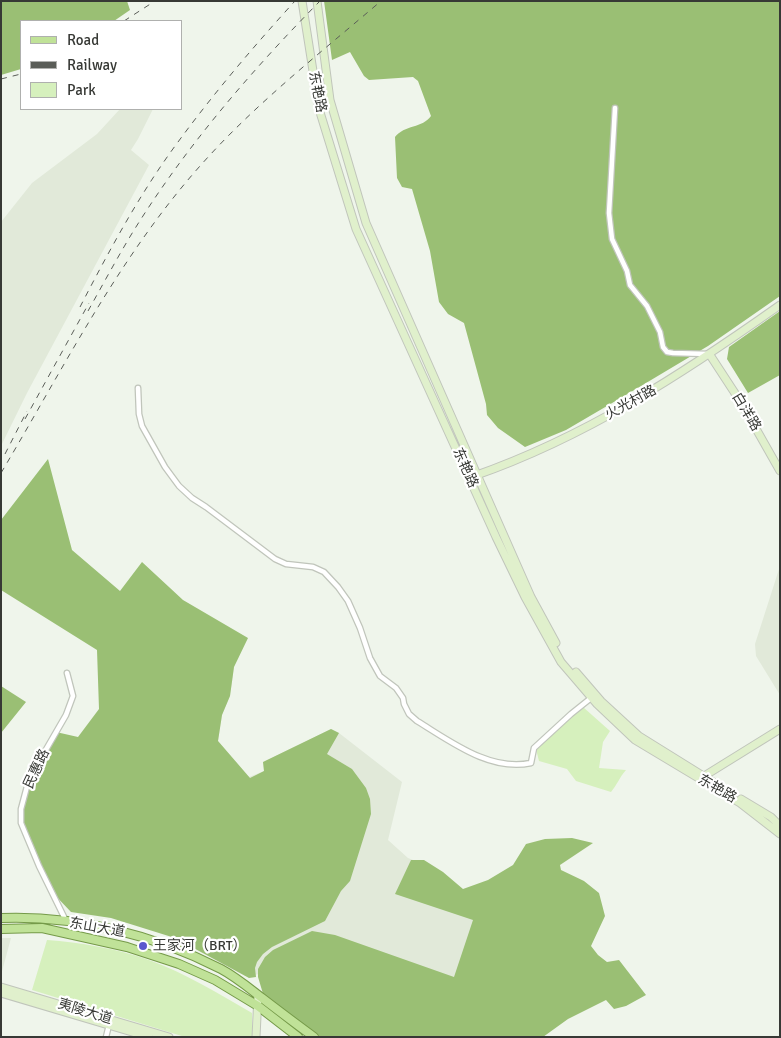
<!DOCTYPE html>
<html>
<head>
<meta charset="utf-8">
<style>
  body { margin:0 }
  #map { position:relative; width:781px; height:1038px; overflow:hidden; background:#eff5eb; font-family:Signika,sans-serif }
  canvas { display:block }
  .frame { position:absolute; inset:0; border:2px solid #373935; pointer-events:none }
  .legend { position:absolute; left:20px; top:20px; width:162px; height:90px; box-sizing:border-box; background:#fff; border:1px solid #afb0ae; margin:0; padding:6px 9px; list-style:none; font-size:15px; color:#373935 }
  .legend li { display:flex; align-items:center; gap:10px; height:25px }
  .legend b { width:25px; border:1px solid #afb0ae }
</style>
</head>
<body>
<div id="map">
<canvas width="781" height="1038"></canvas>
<div class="frame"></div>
<ul class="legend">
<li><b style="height:6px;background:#c0e298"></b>Road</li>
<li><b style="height:6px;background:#5a5d58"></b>Railway</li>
<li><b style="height:14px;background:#d6f0bd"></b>Park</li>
</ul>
</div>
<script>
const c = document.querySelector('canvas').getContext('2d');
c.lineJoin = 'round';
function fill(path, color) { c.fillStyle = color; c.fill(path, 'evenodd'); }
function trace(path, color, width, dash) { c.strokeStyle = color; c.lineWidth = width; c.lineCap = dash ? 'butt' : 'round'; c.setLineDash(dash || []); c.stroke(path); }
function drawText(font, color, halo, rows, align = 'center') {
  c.font = font + ' Signika,"Noto Sans SC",sans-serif'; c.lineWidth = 4.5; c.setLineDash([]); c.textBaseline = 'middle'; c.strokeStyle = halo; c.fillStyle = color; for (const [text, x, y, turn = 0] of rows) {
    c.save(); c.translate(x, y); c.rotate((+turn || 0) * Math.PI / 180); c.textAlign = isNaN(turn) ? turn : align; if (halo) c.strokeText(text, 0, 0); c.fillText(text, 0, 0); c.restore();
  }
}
fill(new Path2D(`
  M 120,109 L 153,109 L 138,139 L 131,150 L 149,165 L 27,393 L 1,446 L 1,222 L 32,183 L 97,134 Z
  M 780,566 L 780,695 L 756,656 L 755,644 Z
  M 234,667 L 230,696 L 222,715 L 218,741 L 249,777 L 264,771 L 263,762 L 331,729 L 339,733 L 402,782 L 388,840 L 408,858 L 443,872 L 450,886 L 473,901 L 484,984 L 291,970 L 245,976 L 124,792 Z
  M 1,938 L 11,938 L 1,975 Z`), '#e1e9d9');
fill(new Path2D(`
  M 583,707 L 610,731 L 603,742 L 599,768 L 626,770 C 619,778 617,785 611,792 L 576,781 L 567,769 L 539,761 L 536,749 Z
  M 47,940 C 79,942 118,949 149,960 C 185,973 219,994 252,1013 L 252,1037 L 185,1037 L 32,990 Z`), '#d6f0bd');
fill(new Path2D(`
  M 1,1 L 127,1 L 130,10 L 114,21 L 21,21 L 21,69 L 1,75 Z
  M 324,1 L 780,1 L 780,296 L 708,346 L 636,389 L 566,430 L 525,447 L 498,428 L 487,415 L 486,404 L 464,323 L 448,314 L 439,302 L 430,251 L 412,189 L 402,187 L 397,178 L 395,137 C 404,125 423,128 431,116 L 418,81 L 413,77 L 369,80 L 364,76 L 350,52 L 332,60 Z
  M 780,311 L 780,375 L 748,393 L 727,359 L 729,347 Z
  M 48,459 L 72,550 L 120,591 L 142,562 L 183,600 L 248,638 L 234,667 L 230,696 L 222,715 L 218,741 L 250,778 L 264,771 L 263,762 L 331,729 L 339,733 L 327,754 L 352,769 L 366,788 L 370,799 L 371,814 L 350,881 L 341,891 L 325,921 L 272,947 L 263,954 L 257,962 L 255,968 L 256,977 L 249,978 L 175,938 L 111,918 L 71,912 L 52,892 L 21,823 L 21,809 L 29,779 L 56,732 L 78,737 L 99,709 L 97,650 L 1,590 L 1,520 Z
  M 1,686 L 26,702 L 1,733 Z
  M 572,838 L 593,843 L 560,865 L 561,870 L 584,881 L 599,893 L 605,916 L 591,946 L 598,955 L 607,962 L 619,960 L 646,995 L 626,1006 L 614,1009 L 606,1000 L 568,1019 L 543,1037 L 316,1037 L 264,997 L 258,977 L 258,969 L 265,957 L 273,950 L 312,931 L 335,935 L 454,977 L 473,920 L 395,894 L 411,860 L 424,860 L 443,872 L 463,889 L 488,880 L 513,865 L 526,844 L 545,839 Z`), '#9abf74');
const street = new Path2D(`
  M 615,108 L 609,213 L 612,239 L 627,271 L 630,285 L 647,306 L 660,332 L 663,347 L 667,352 L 673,353 L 709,354
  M 138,388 L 139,414 L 142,426 L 165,467 L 179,486 L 192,498 L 206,507 L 275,559 L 286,564 L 313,567 L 324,572 L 338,587 L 348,601 L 360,628 L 370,658 L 380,676 L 396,688 L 403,698 L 404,704 L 409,714 L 417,721 C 450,741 490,772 531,763 L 534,748 L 571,714 L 591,698
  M 66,921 L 39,866 L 21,823 L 21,809 L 29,779 L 66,715 L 73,696 L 67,673
  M 106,1037 L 109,1025`);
const secondary = new Path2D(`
  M 302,1 L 319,109 L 356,229 L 496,537 L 525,597 L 561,662 L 597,704 L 635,740 L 740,803 L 780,834
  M 317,1 L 330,100 L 366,223 L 531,597 L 556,643
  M 710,355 L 742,404 L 780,471
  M 474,476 C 586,437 684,373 780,305
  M 576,672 L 601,701 L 639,736 L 721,787
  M 701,778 L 780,729
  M 741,799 L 771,817 L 780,826
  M 1,987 L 169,1037
  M 1,993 L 149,1037
  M 256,1037 L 258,995`);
const primary = new Path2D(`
  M 1,918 C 76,915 155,935 221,969 C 236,977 249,988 262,998 C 279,1011 296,1024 314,1037
  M 1,929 L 42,928 L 127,947 L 179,964 L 215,980 L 258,1006 L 298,1037`);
trace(street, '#c0c5bb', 7);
trace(secondary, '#c0c5bb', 9);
trace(primary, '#759a49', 10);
trace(street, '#fff', 4.5);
trace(secondary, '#e0f0cc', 7);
trace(primary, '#c0e298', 8);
trace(new Path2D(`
  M 124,21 L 155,1
  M 1,79 L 21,74
  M 80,307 C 109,251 140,193 178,142 C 214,93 254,46 295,1
  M 88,311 C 102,286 116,260 131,235 C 183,150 250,72 320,1
  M 25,419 L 89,303
  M 5,454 L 27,411
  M 1,473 C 63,369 119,257 200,166 C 254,105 319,54 381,1`), '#5a5d58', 1, [6, 6]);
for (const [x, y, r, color] of [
  [143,946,5,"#5b56ce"]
]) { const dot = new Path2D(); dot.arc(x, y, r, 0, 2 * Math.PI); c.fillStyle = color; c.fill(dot); trace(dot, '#fff', 2); }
drawText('14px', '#373935', '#fff', [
  ["东艳路",317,92,79],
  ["火光村路",631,403,-29],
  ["白洋路",746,412,59],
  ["东艳路",465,468,66],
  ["民惠路",37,769,-65],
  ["东艳路",717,789,30],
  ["东山大道",97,928,10],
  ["夷陵大道",85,1012,17]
]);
drawText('14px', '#373935', '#fff', [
  ["王家河（BRT）",153,946]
], 'left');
</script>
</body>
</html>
